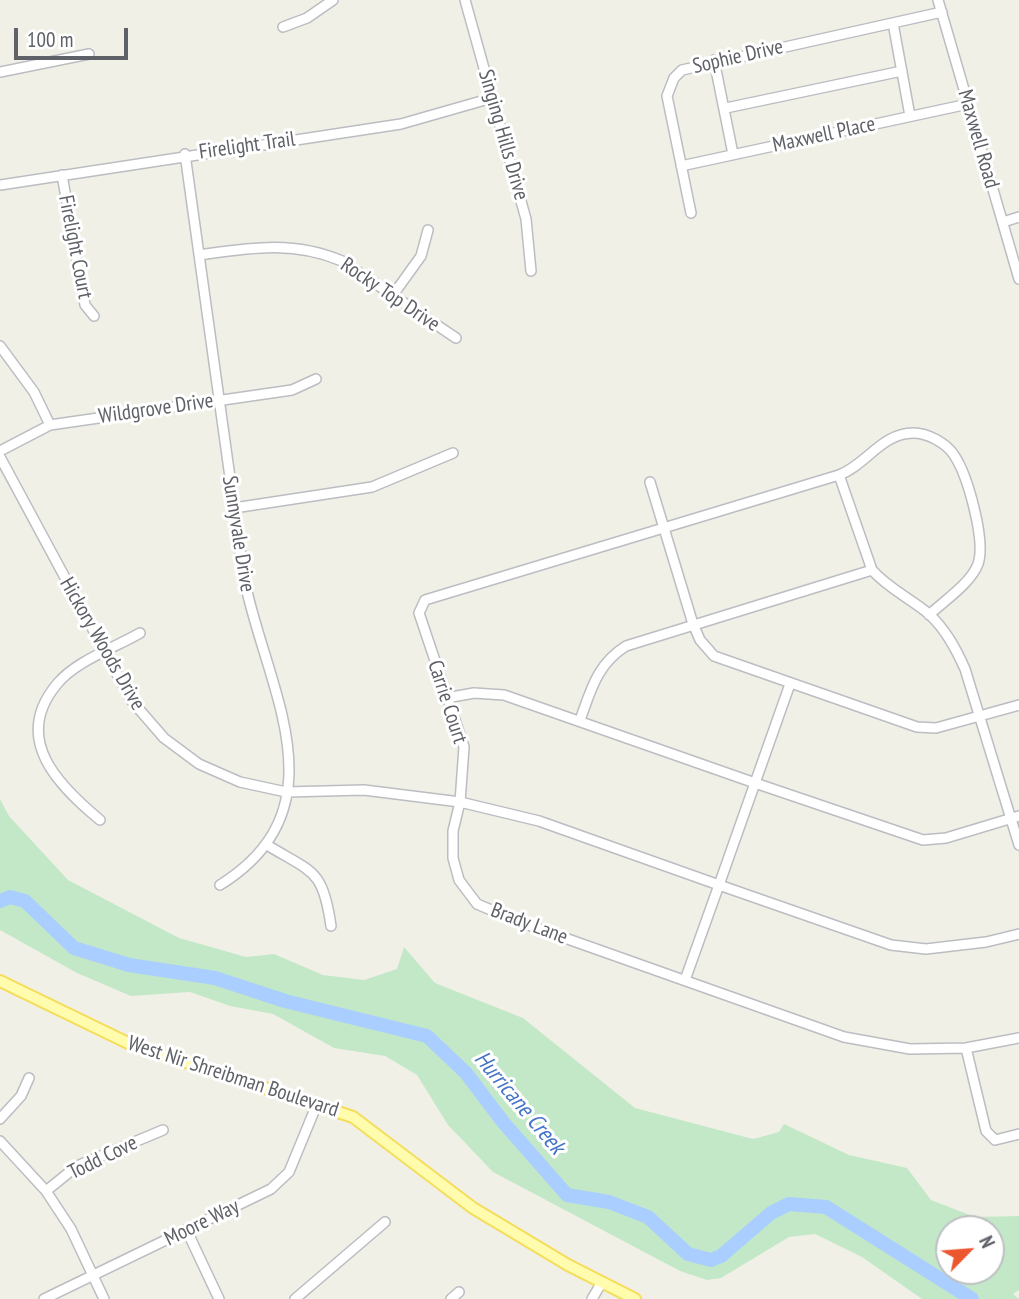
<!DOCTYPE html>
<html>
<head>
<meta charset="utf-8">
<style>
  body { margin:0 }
  #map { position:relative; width:1019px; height:1299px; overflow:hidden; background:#f1f0e7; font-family:"PT Sans Narrow",sans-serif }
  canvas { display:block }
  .north { position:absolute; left:935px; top:1215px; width:70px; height:70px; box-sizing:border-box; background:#fff; border:2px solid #bfc0c2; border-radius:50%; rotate:65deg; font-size:19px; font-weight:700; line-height:28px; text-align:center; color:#5e6167 }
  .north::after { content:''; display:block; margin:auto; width:24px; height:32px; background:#ed5730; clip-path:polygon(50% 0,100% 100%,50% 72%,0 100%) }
  .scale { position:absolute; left:14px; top:28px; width:114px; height:32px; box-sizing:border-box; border:4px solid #5e6167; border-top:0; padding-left:9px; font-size:21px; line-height:24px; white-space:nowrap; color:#5e6167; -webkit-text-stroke:5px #fff; paint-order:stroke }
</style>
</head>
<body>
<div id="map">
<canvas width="1019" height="1299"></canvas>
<div class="north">N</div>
<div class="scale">100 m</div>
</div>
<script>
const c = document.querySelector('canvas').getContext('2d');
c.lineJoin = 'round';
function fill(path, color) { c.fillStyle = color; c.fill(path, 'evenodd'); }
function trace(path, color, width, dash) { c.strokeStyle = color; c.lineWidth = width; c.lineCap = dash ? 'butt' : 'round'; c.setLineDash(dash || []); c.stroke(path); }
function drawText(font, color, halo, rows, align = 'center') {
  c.font = font + ' "PT Sans Narrow",sans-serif'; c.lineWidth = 6; c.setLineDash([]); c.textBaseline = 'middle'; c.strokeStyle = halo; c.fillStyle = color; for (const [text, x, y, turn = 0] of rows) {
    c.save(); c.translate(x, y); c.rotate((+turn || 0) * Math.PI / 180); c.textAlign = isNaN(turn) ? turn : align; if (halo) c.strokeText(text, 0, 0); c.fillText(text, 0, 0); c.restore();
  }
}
fill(new Path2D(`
  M 0,799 L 9,816 L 68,880 L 179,938 L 246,957 L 274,954 L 323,975 L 364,980 L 397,969 L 404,947 L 435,983 L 523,1018 L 635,1108 L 753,1139 L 779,1132 L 784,1124 L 849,1155 L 907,1168 L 931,1200 L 975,1217 L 1019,1216 L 1019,1290 L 1013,1294 L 1019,1299 L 922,1299 L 862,1257 L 815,1234 L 789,1237 L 721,1278 L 707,1280 L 680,1271 L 493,1172 L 448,1125 L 417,1075 L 385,1056 L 334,1048 L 273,1014 L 230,1006 L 190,992 L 131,996 L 77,973 L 0,930 ZM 949,1229 L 991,1229 L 991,1271 L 949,1271 Z`), '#c3e8c8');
trace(new Path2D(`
  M 0,901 L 10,897 L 25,901 L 74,948 L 129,965 L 215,978 L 285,1001 L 427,1036 L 466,1073 L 503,1122 L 567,1195 L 609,1202 L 648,1217 L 688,1254 L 711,1260 L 721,1256 L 771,1213 L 789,1204 L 826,1207 L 972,1299`), '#a9ceff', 14);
const minor = new Path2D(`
  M 465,0 L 526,219 L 531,271
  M 938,0 L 1019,279
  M 893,23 L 910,116
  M 283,27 L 307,18 L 333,0
  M 714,60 L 733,154
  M 0,72 L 89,54
  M 726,108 L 902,71
  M 185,154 L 244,578 C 265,686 346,807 220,885
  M 681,166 L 968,104
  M 62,175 L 85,305 L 94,316
  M 0,185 L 401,124 L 492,98
  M 691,213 L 667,96 L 674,78 L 682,70 L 942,12
  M 1003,222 L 1019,217
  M 199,255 C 249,248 293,240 342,261 L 456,338
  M 393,295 L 421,256 L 428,230
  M 0,346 L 34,392 L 50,425
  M 0,451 L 50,425 L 292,390 L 316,379
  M 0,457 L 131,700 L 164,738 L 199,764 L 240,782 L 286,792 L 364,790 L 460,802 L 539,821 L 719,885 L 755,783 L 504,695 L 474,693 L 446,698
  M 839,475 L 872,570 C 889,589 910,598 929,614 C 946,630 956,649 965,669 L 1019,845
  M 650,482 L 693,624 L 700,640 L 714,656 L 917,727 L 936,728 L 1019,705
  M 234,508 L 372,487 L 453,453
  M 929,615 C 944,601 971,583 978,564 C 986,541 968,476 954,455 C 946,443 928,433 913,433 C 882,433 866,465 839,475 L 425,600 L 419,613 L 464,747 L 460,802 L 453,831 L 453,858 L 459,880 L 477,904 L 517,921 L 844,1037 L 910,1049 L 966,1048 L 986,1131 L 995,1140 L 1019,1134
  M 790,684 L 755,783 L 923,840 L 946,838 L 1019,816
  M 580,720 C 591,690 597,664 626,646 L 872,570
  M 100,820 C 59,786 11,739 57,684 C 76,661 114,648 140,633
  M 267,845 C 313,873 323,869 331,926
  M 685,980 L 719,885 L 891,945 L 926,949 L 986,942 L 1019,934
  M 966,1048 L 1019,1038
  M 0,1119 L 21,1096 L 29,1078
  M 0,1141 L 46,1191 L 71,1229 L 104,1299
  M 46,1191 L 77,1166 L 163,1130
  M 187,1231 L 219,1299
  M 44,1299 L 271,1189 L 289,1172 L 317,1104
  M 295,1299 L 385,1222
  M 451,1299 L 459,1292
  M 592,1299 L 602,1282`);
const major = new Path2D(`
  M 0,981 L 128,1043 L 353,1117 L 473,1208 L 568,1265 L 635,1299`);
trace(minor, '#bbbdc2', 12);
trace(major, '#f5dd5c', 14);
trace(minor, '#fff', 9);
trace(major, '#fffcae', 10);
drawText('21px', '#5e6167', '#fff', [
  ["Sophie Drive",738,57,-13],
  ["Singing Hills Drive",503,135,74],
  ["Maxwell Place",824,135,-12],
  ["Maxwell Road",978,139,74],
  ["Firelight Trail",247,146,-8],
  ["Firelight Court",75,247,79],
  ["Rocky Top Drive",390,295,34],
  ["Wildgrove Drive",156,409,-8],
  ["Sunnyvale Drive",238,534,81],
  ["Hickory Woods Drive",102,644,60],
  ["Carrie Court",447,702,72],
  ["Brady Lane",529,924,21],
  ["West Nir Shreibman Boulevard",233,1077,18],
  ["Todd Cove",103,1158,-26],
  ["Moore Way",202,1223,-26]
]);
drawText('italic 23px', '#4775c7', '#fff', [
  ["Hurricane Creek",519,1103,50]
]);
</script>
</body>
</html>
